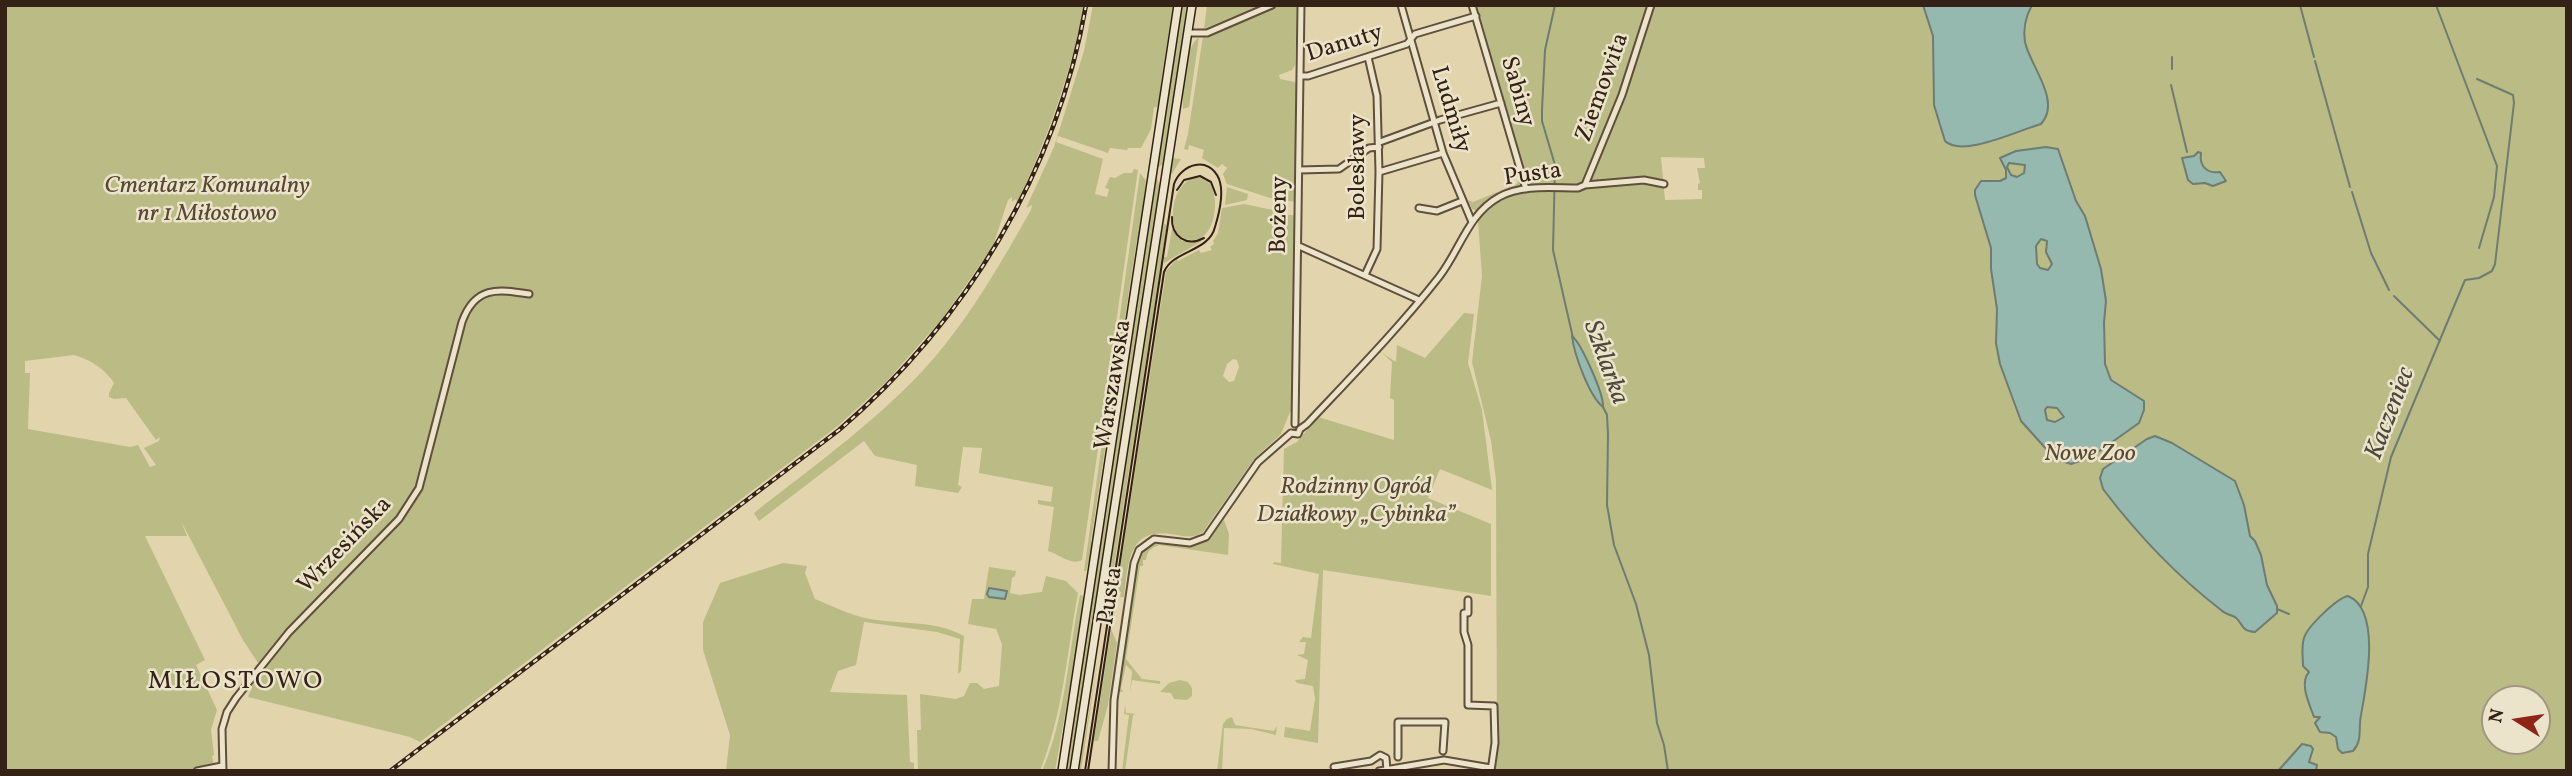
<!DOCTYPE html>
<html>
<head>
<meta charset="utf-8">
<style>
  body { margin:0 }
  #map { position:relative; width:2572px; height:776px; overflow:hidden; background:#e2d5ad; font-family:Vollkorn,serif }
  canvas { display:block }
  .frame { position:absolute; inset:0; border:7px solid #342217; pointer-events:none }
  .north { position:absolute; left:2481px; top:685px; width:70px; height:70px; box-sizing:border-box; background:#ece4ca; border:2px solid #a29682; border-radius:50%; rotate:282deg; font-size:19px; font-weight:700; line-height:28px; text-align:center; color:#342217 }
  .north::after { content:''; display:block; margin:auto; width:24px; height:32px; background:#8f2418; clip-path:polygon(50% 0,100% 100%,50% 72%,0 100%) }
</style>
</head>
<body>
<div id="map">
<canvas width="2572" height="776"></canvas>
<div class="frame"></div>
<div class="north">N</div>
</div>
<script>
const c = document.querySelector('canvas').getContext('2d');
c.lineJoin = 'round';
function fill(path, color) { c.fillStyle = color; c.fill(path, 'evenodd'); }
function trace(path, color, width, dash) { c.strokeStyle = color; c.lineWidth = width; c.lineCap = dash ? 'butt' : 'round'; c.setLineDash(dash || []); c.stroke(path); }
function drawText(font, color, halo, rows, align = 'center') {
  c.font = font + ' Vollkorn,serif'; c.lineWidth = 5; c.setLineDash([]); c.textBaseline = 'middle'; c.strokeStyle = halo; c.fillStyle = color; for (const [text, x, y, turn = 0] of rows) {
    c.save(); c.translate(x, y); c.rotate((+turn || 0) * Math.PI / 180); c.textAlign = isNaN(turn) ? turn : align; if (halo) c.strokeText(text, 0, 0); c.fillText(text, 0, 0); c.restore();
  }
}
fill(new Path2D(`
  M 5,5 L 1085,5 C 1069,77 1048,138 1017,203 L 1016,199 L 1012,202 L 1012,197 L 1008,200 L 993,246 L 943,318 L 886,382 L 839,425 L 420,742 L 410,737 L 248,697 L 260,666 L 243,640 L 181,521 L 187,536 L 145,536 L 205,660 L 196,665 L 217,710 L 211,730 L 214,755 L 212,756 L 215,770 L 218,771 L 5,771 ZM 74,355 C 91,360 105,369 114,383 L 109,393 L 109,397 L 114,399 L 126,398 L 156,440 L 160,437 L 159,441 L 144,448 L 156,465 L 150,467 L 138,445 L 130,447 L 28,429 L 30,373 L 25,373 L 25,361 Z
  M 1093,5 L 1173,5 L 1161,83 L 1163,85 L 1157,107 L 1154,107 L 1151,129 L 1141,148 L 1128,148 L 1127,150 L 1110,148 L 1108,153 L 1058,136 L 1056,142 L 1103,159 L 1095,194 L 1107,197 L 1109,189 L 1105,188 L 1110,177 L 1115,178 L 1124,173 L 1132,173 L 1134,169 L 1138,170 L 1082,560 C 1070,566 1060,554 1048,551 L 1054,507 L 1038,504 L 1038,500 L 1051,502 L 1053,487 L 979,473 L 982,448 L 963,447 L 958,485 L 962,487 L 958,493 L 915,486 L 917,465 L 875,456 L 864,441 L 759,521 L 754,513 C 816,464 883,417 935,357 C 973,312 1002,261 1031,210 L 1032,205 L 1026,208 L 1054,147 L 1084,51 Z
  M 1182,5 L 1189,5 L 1165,163 L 1157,168 Z
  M 1207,5 L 1260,5 L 1204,29 Z
  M 1281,5 L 1297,5 L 1295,65 L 1292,70 L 1279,75 L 1280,79 L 1295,82 L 1296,85 L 1296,202 L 1270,198 L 1227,184 L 1223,174 L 1227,168 L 1222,164 L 1218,168 L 1202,158 L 1204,150 L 1189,145 L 1188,150 L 1184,149 L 1188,134 L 1203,36 Z
  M 1475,5 L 1648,5 L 1626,79 L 1583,182 L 1575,185 L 1528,186 Z
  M 1653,5 L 2567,5 L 2567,771 L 1494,771 L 1497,751 L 1496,480 L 1491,441 L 1472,362 L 1482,276 L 1478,221 C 1494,186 1554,190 1587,184 L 1640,52 ZM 1661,157 L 1704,158 L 1705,168 L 1697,168 L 1700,183 L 1698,184 L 1698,190 L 1702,190 L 1702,199 L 1665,200 ZM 2495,699 L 2537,699 L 2537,741 L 2495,741 Z
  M 1199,37 L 1189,107 L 1183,109 C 1182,91 1184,48 1199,37 Z
  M 1172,158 L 1181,159 L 1171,175 L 1164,224 L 1167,225 L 1112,580 L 1109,587 L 1107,584 Z
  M 1140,173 L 1146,181 L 1139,239 L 1137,239 L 1091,541 L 1093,547 L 1086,571 L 1084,571 Z
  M 1157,177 L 1159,185 L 1152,247 L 1081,716 L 1070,771 L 1067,771 L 1072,722 Z
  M 1198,177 L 1210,183 C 1222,201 1213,257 1178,235 C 1167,216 1174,180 1198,177 Z
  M 1519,178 L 1520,187 L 1493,196 L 1477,211 L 1472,209 L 1468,200 L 1473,202 L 1517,184 Z
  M 1227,187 L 1248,194 L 1247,200 L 1225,205 Z
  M 1244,204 L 1278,211 L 1280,207 L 1284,209 L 1284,215 L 1296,215 L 1293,412 L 1290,412 L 1281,434 L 1255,458 L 1203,532 C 1192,539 1183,536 1171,534 C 1127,527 1128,566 1124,597 L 1120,597 L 1121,592 L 1117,591 L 1118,581 L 1166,271 L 1177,259 L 1178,261 L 1199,250 L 1201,253 L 1212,250 L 1210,247 L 1214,244 L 1213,241 L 1218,233 L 1222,208 ZM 1233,359 L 1237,360 L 1239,367 L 1234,381 L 1229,382 L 1223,376 L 1227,364 Z
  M 1172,229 L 1182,241 L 1202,241 L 1164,263 L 1164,257 L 1167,257 Z
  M 1464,313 L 1474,314 L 1468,363 L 1482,410 L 1492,490 L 1440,469 L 1428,498 L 1491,524 L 1491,596 L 1323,570 L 1318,743 L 1284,737 L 1285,727 L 1310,731 L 1315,699 L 1313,686 L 1297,683 L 1295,680 L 1305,679 L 1308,660 L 1297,655 L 1304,654 L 1306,642 L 1299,642 L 1303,637 L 1311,638 L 1319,574 L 1273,564 L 1274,562 L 1281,563 L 1284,449 L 1297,442 L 1318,417 L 1394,440 L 1394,400 L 1390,398 L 1392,362 L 1382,353 L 1376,353 L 1379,351 L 1396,362 L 1397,345 L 1425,358 Z
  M 1224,520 L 1229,534 L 1228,555 L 1159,545 C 1151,548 1147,551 1146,560 L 1143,560 L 1143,566 L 1140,566 L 1126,659 L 1142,679 L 1160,681 L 1160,684 L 1132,680 L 1130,693 L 1132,671 L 1126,665 L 1121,688 L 1123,692 L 1119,692 L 1136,568 C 1148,522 1172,555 1200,543 C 1212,539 1216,527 1224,520 Z
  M 783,563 L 807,566 L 805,573 L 815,599 C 830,605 846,613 861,617 C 896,626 932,618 964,636 L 961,671 L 958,674 L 960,639 L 937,632 L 864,622 L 856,665 L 838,671 L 830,692 L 907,695 L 910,762 L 914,763 L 914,771 L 726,771 L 730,735 L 703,650 L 703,622 L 720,583 Z
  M 989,567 L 1016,571 L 1015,576 L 1012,578 L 1010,593 L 1019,595 L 1042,592 L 1046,576 L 1066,581 L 1078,593 C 1067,652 1063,714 1040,771 L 918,771 L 917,730 L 921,730 L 920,694 L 956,699 L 964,696 L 970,683 L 977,683 L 984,689 L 999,686 L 1002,644 L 996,629 L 968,624 L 972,599 L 984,599 Z
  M 1080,595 L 1083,596 L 1083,612 L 1055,771 L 1042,771 C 1066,715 1068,654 1080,595 Z
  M 1111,629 L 1117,643 L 1108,705 L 1098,741 L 1094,741 Z
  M 1099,652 L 1081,771 L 1079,771 Z
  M 1180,680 L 1188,682 L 1192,688 L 1192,696 L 1187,700 L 1174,699 L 1171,693 L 1160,692 L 1169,683 Z
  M 1125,705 L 1126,713 L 1136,714 L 1133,715 L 1125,771 L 1122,771 L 1129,715 L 1124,714 Z
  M 1232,717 L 1235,725 L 1274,731 L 1277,726 L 1276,735 L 1251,729 L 1224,728 L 1222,771 L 1217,771 L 1223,724 L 1227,719 Z`), '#babb85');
const water = new Path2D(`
  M 1923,5 L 2032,5 C 2026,16 2023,30 2025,42 C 2030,66 2062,101 2041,124 C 2019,130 1962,158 1945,141 L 1934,105 L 1933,36 Z
  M 2046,147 L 2058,149 L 2076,201 L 2085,216 L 2101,269 L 2106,301 L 2104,322 L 2105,364 L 2111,380 L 2144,401 L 2144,410 L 2139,423 L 2091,457 L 2071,464 L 2059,460 L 2048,451 L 2021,421 L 2000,364 L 1996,343 L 1997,309 L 1991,269 L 1991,248 L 1975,195 L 1975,190 L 1981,181 L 2000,181 L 2006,178 L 2006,170 L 2000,158 L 2016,151 ZM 2009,163 L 2025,165 L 2024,173 L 2017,177 L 2011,175 L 2007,167 ZM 2041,239 L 2047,241 L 2046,252 L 2052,264 L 2048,270 L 2040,268 L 2037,264 L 2036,246 ZM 2047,407 L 2057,408 L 2064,417 L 2055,422 L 2047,420 L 2045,410 Z
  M 2198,152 L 2201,153 C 2199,166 2207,174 2220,172 L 2226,181 L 2213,186 L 2205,183 L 2193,184 L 2188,180 L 2182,158 L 2194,156 Z
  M 1572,336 C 1581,343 1604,394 1603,407 C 1589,396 1574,354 1572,336 Z
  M 2155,436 L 2172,443 L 2235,481 L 2244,505 L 2250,536 L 2255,541 L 2261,555 L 2267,585 L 2277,606 L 2277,613 L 2255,632 C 2240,631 2244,624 2235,617 C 2231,615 2225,614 2221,610 C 2177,576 2137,534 2103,489 L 2100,478 L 2103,469 L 2147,439 Z
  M 989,588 L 1007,591 L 1005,599 L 989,597 L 987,594 Z
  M 2348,596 C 2382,610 2366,687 2361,715 C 2358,728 2363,740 2353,751 L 2342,753 L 2338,749 L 2336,737 L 2330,733 L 2320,732 L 2315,723 L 2320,717 L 2314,717 C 2309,703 2299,683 2309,672 L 2303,666 C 2303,657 2301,647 2304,638 C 2307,627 2337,598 2348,596 Z
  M 2302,744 L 2311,746 L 2313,749 L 2309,762 L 2317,765 L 2316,771 L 2278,771 Z`);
fill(water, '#95b8af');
trace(water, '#6e7c72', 2);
trace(new Path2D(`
  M 1555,5 L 1545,50 L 1542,110 L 1542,121 L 1555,165 L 1553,250 L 1573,338
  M 2300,5 L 2314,57
  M 2436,5 L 2497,166 L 2494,197 L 2479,248
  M 2315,61 L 2350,187
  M 2172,69 L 2172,57
  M 2171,85 L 2187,152
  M 2352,192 L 2371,253 L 2389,290
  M 2394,296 L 2440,341
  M 1603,407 L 1607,415 L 1608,434 L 1607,505 L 1614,545 L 1636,604 L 1649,655 L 1657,723 L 1664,745 L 1668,771
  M 2361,606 L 2368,587 L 2368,554 L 2391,457 L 2465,280 L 2479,278 L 2492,271 L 2495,264 L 2514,103 L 2513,95 L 2477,79
  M 2277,609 L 2289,614`), '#6e7c72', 2);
const minor = new Path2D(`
  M 1401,5 L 1443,153 L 1472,222
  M 1472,5 L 1526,189
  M 1188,33 L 1207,33 L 1272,5
  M 1300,76 L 1308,76 L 1407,44 L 1415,34 L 1476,16
  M 1380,142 L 1440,120 L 1501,103
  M 1299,170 L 1339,169 L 1369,148 L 1379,147
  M 1379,172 L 1443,153
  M 1585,185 L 1622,95 L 1651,5
  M 1419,208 L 1437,211 L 1462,201
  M 1299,246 L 1419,300
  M 1365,275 L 1377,249 L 1379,172 L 1377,96 L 1368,57
  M 1295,424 L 1301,5
  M 1291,433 L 1298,434 L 1300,429 L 1307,424 C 1352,376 1399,328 1439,277 C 1460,250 1468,214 1499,197 C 1521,184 1554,188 1578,188 L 1585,185 L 1644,180 L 1664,184
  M 1468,600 L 1468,613 L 1464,613 L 1464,632 L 1468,645 L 1468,705 L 1494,706 L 1495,743 L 1491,771
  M 1398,757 L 1398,722 L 1445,722 L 1443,751
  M 1334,767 L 1371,761 L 1380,755 L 1386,758 L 1387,771
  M 197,771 L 222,766
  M 223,771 L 222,729 L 227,712 L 236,698 L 289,632 L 399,519 L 419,488 L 462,322 C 475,286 497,289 529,294
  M 1112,771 L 1114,700 L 1134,563 L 1139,550 L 1154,539 L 1190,543 L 1206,537 L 1258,462 L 1291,433
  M 1379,771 L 1444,760 L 1491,768`);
const secondary = new Path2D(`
  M 1062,771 L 1178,5
  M 1074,771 L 1192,5`);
trace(minor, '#604f3c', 9);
trace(secondary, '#342217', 10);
trace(minor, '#ece4ca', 5);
trace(secondary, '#ece4ca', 7);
trace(new Path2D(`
  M 1177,190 L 1184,180 L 1200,176 L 1211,182 L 1216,195
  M 1172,217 C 1171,237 1187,247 1204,238
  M 1085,771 L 1174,184 C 1181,164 1209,155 1219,179 C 1224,192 1219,214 1215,227 C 1209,252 1173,250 1164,272 L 1088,771`), '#342217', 2);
const rail = new Path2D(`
  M 390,771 L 839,430 C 966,321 1057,172 1086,5`);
trace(rail, '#342217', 4.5);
trace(rail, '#ece4ca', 2, [5]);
drawText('24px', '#342217', '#ece4ca', [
  ["Danuty",1345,45,-17],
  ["Ziemowita",1604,88,-70],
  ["Sabiny",1516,92,74],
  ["Ludmiły",1449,110,73],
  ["Bolesławy",1360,167,-90],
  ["Pusta",1533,176,-8],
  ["Bożeny",1281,215,-89],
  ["Warszawska",1115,385,-81],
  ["Wrzesińska",346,546,-46],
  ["Pusta",1112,596,-81]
]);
drawText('italic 24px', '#564832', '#ece4ca', [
  ["Cmentarz Komunalny",207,188],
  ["nr 1 Miłostowo",207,216],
  ["Nowe Zoo",2090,456],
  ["Rodzinny Ogród",1356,489],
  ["Działkowy „Cybinka”",1356,517]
]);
drawText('italic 26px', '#4c483d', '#ece4ca', [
  ["Szklarka",1604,363,70],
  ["Kaczeniec",2392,414,-69]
]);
c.letterSpacing = '2px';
drawText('26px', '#342217', '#ece4ca', [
  ["MIŁOSTOWO",236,683]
]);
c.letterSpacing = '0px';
</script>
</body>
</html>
